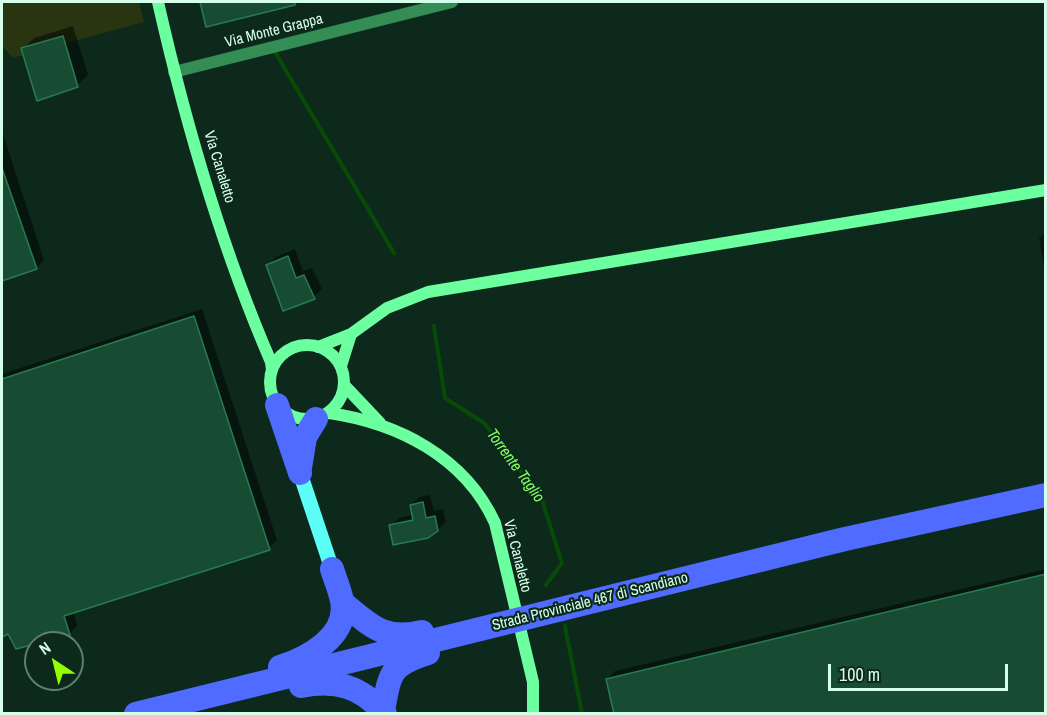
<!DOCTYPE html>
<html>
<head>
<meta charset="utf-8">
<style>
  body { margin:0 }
  #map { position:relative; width:1047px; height:715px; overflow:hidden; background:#0d291b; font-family:"Archivo Narrow",sans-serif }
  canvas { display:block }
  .frame { position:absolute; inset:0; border:3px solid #d5ffe8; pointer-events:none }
  .north { position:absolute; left:24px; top:631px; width:60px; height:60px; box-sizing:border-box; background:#0d291b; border:2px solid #5d7f6d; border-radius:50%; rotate:325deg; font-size:16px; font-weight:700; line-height:24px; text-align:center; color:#d5ffe8 }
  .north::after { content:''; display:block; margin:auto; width:21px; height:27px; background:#93ff01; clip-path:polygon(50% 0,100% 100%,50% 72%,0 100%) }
  .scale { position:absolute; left:828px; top:664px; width:180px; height:27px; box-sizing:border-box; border:3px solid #d5ffe8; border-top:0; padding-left:8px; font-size:18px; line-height:21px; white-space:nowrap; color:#d5ffe8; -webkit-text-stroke:4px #0d291b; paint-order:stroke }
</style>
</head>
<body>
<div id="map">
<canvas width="1047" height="715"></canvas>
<div class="frame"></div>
<div class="north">N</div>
<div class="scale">100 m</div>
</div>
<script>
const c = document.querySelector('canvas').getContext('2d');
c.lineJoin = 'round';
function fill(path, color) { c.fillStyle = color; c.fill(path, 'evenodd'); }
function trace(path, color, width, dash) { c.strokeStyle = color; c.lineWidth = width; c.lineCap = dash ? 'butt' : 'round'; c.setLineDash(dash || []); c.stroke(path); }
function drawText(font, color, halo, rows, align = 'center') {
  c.font = font + ' "Archivo Narrow",sans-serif'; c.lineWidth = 4.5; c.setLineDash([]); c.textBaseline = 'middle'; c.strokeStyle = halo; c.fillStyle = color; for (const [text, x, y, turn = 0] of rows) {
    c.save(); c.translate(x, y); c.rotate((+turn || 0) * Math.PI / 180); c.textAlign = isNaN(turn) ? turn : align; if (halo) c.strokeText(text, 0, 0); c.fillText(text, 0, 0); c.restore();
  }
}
fill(new Path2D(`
  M 2,2 L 139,2 L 144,22 L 13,58 L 2,46 Z`), '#293410');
fill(new Path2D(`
  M 202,2 L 304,2 L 207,25 Z
  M 73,26 L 88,75 L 77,85 L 23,49 L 34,38 Z
  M 2,131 L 44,260 L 36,268 L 2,280 Z
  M 1046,232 L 1046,278 L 1039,238 Z
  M 295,249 L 303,271 L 312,268 L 322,289 L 314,297 L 284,309 L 268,265 L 276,257 Z
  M 202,309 L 277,540 L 269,548 L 73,612 L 77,626 L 69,634 L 9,633 L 2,635 L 2,374 Z
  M 430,495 L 434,511 L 443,509 L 446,522 L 437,530 L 391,526 L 399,518 L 413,515 L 411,505 L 419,497 Z
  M 1046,569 L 1046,714 L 607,679 L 615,671 Z`), '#0007');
trace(new Path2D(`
  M 275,52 L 394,253
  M 434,326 L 445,398 L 484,423 L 541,497 L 562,563 L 546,585
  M 565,626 L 582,714`), '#074b05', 4);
const building = new Path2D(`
  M 200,2 L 295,2 L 295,5 L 206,27 Z
  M 63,36 L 78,87 L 37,101 L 21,48 Z
  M 2,168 L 37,269 L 2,281 Z
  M 288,256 L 296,278 L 304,275 L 315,299 L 283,311 L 266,265 Z
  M 194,316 L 270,550 L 64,616 L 70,635 L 16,649 L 8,634 L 2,637 L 2,379 Z
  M 423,502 L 426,518 L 435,516 L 438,531 L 428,538 L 393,545 L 389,525 L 413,520 L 410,505 Z
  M 1046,574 L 1046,714 L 614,714 L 606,679 Z`);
fill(building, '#174c33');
trace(building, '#277b53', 1.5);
trace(new Path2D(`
  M 174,72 L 452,2`), '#338d54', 12);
trace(new Path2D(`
  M 158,2 C 185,121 222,249 271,362 L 272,370
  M270 382a37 37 0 1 1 74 0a37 37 0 1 1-74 0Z
  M 318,347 L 351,334 L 387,308 L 428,292 L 1046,190
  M 341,366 L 351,334
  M 344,385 L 380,423
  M 329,413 C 398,423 465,457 495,523 L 533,682 L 533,714`), '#6cffa0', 12);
trace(new Path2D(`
  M 300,473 L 332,569`), '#5cfff7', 15);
trace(new Path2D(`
  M 277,405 L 300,473
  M 300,468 L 305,437 L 316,419
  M 343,603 C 371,626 384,641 422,632
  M 280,667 C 308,658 349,636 342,601 C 340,590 335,579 332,569
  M 301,686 C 335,679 361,686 385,714
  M 383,711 C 390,672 390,665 428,653
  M 136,714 L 845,539 L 1046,495`), '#506bff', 24);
drawText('15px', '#d5ffe8', '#0d291b', [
  ["Via Monte Grappa",274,31,-14],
  ["Via Canaletto",219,167,73],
  ["Via Canaletto",517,556,76],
  ["Strada Provinciale 467 di Scandiano",590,602,-14]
]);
drawText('italic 16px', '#84ff63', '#0d291b', [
  ["Torrente Taglio",515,466,54]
]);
</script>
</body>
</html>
